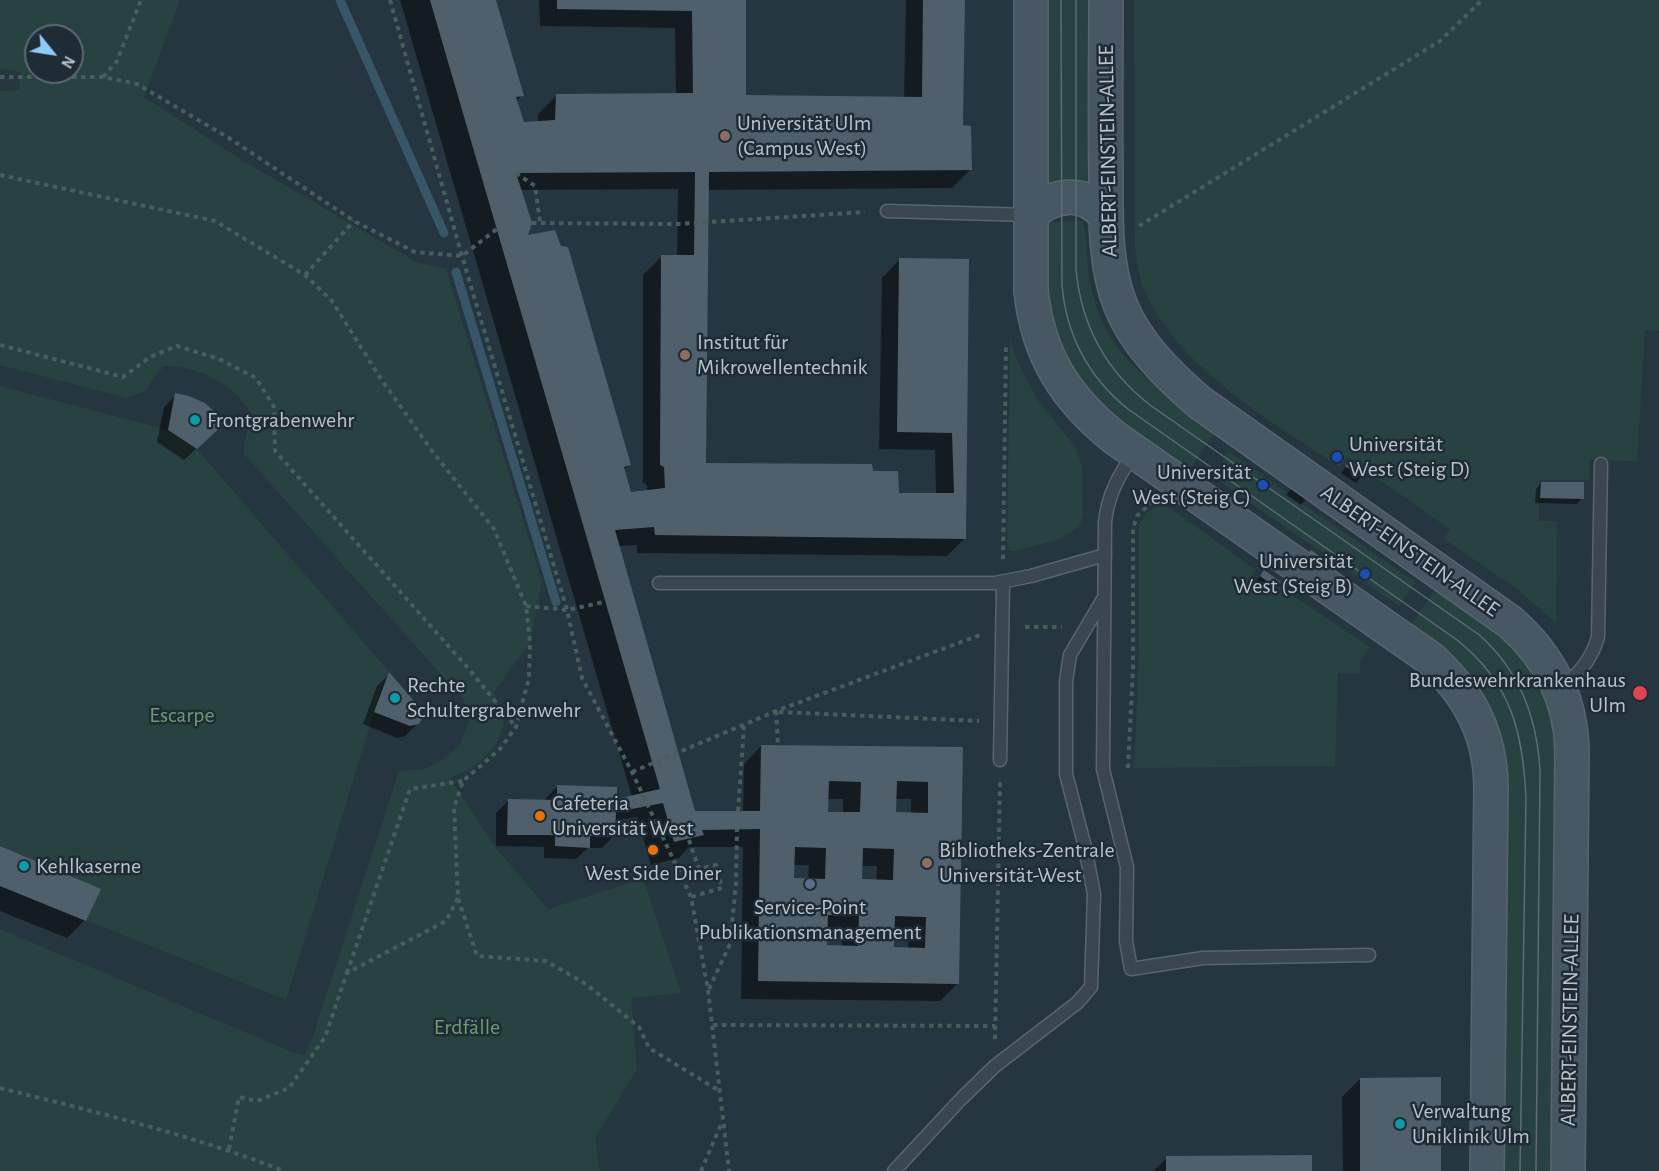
<!DOCTYPE html>
<html>
<head>
<meta charset="utf-8">
<style>
  body { margin:0 }
  #map { position:relative; width:1659px; height:1171px; overflow:hidden; background:#263641; font-family:"Alegreya Sans",sans-serif }
  canvas { display:block }
  .north { position:absolute; left:24px; top:24px; width:60px; height:60px; box-sizing:border-box; background:#1f2c36; border:2px solid #5c6872; border-radius:50%; rotate:120deg; font-size:16px; font-weight:700; line-height:24px; text-align:center; color:#b7c2cb }
  .north::after { content:''; display:block; margin:auto; width:21px; height:27px; background:#8fc9f8; clip-path:polygon(50% 0,100% 100%,50% 72%,0 100%) }
</style>
</head>
<body>
<div id="map">
<canvas width="1659" height="1171"></canvas>
<div class="north">N</div>
</div>
<script>
const c = document.querySelector('canvas').getContext('2d');
c.lineJoin = 'round';
function fill(path, color) { c.fillStyle = color; c.fill(path, 'evenodd'); }
function trace(path, color, width, dash) { c.strokeStyle = color; c.lineWidth = width; c.lineCap = dash ? 'butt' : 'round'; c.setLineDash(dash || []); c.stroke(path); }
function drawText(font, color, halo, rows, align = 'center') {
  c.font = font + ' "Alegreya Sans",sans-serif'; c.lineWidth = 5; c.setLineDash([]); c.textBaseline = 'middle'; c.strokeStyle = halo; c.fillStyle = color; for (const [text, x, y, turn = 0] of rows) {
    c.save(); c.translate(x, y); c.rotate((+turn || 0) * Math.PI / 180); c.textAlign = isNaN(turn) ? turn : align; if (halo) c.strokeText(text, 0, 0); c.fillText(text, 0, 0); c.restore();
  }
}
fill(new Path2D(`
  M 0,0 L 180,0 L 144,97 L 242,160 L 416,262 L 446,269 L 542,581 L 530,642 L 494,692 L 504,725 L 495,746 L 473,768 L 450,778 L 495,847 L 548,909 L 643,879 L 681,993 L 631,998 L 637,1069 L 595,1138 L 600,1171 L 0,1171 L 0,929 L 292,1052 L 303,1055 L 310,1045 L 399,771 L 425,769 L 444,759 L 461,743 L 469,720 L 463,699 L 244,454 C 243,438 250,430 251,414 C 246,407 240,398 234,392 C 216,376 188,365 164,366 L 152,380 L 146,391 L 127,398 L 0,365 L 0,91 L 19,90 L 20,72 L 0,69 ZM 36,36 L 72,36 L 72,72 L 36,72 Z
  M 1040,0 L 1096,0 L 1095,177 L 1088,177 L 1088,184 L 1047,183 Z
  M 1134,0 L 1659,0 L 1659,331 L 1645,330 L 1637,461 L 1589,460 L 1590,480 L 1539,480 L 1539,521 L 1557,521 L 1556,623 L 1520,591 L 1444,539 L 1450,529 L 1347,457 L 1340,467 C 1272,422 1180,369 1145,292 C 1139,278 1137,262 1135,247 Z
  M 1082,221 C 1088,236 1086,251 1088,267 C 1088,277 1091,288 1094,298 C 1109,362 1168,394 1217,429 L 1186,475 L 1091,403 L 1046,320 L 1046,222 Z
  M 1010,338 L 1015,356 L 1037,399 L 1076,448 L 1082,467 L 1083,513 L 1080,525 L 1069,534 L 1056,540 L 1015,551 L 1010,551 L 1007,544 Z
  M 0,386 L 168,430 L 197,449 L 389,672 L 377,702 L 286,1000 L 0,886 Z
  M 1229,452 L 1415,582 L 1399,606 L 1212,476 Z
  M 1158,506 L 1170,508 L 1256,570 L 1251,577 L 1275,594 L 1280,587 L 1370,647 L 1361,660 L 1359,674 L 1338,673 L 1335,766 L 1134,768 L 1139,654 L 1139,525 L 1147,512 Z
  M 1440,582 L 1510,636 L 1559,716 L 1558,1171 L 1497,1171 L 1501,777 L 1408,629 Z`), '#284241');
fill(new Path2D(`
  M 400,0 L 494,0 L 522,95 L 516,102 L 523,124 L 538,123 L 538,114 L 556,96 L 676,95 L 675,28 L 540,26 L 539,0 L 744,0 L 745,96 L 904,98 L 906,0 L 963,0 L 961,127 L 970,170 L 952,188 L 707,190 L 705,465 L 872,473 L 897,495 L 936,494 L 935,450 L 879,449 L 882,278 L 899,260 L 968,260 L 965,538 L 947,556 L 637,553 L 637,545 L 618,546 L 694,812 L 743,813 L 744,764 L 761,746 L 961,748 L 958,983 L 940,1001 L 741,999 L 743,847 L 689,847 L 679,858 L 651,865 L 637,817 L 614,821 L 614,836 L 602,848 L 588,848 L 576,859 L 544,858 L 544,847 L 496,846 L 496,813 L 508,801 L 546,801 L 546,798 L 558,786 L 615,801 L 632,797 ZM 678,189 L 677,257 L 661,257 L 643,275 L 643,483 L 647,485 L 647,492 L 630,493 L 624,470 L 629,465 L 527,235 L 520,190 ZM 827,799 L 843,799 L 843,813 L 827,813 ZM 895,799 L 911,799 L 911,814 L 895,813 ZM 793,865 L 809,865 L 808,880 L 792,879 ZM 861,866 L 877,866 L 876,881 L 860,880 ZM 826,932 L 842,933 L 842,947 L 825,947 ZM 893,934 L 909,934 L 908,949 L 892,948 Z
  M 176,395 L 209,437 L 184,460 L 157,442 L 164,407 Z
  M 1350,462 L 1365,472 L 1356,483 L 1341,473 Z
  M 1541,483 L 1582,498 L 1577,504 L 1535,503 L 1536,489 Z
  M 1295,484 L 1310,494 L 1301,505 L 1286,495 Z
  M 1264,572 L 1275,587 L 1270,593 L 1255,582 Z
  M 389,674 L 418,723 L 405,736 L 397,738 L 363,724 L 377,686 Z
  M 0,848 L 85,920 L 67,938 L 0,911 Z
  M 1360,1079 L 1440,1171 L 1343,1171 L 1342,1097 Z
  M 1167,1158 L 1310,1171 L 1153,1171 Z`), '#0007');
trace(new Path2D(`
  M 340,0 L 444,233
  M 456,272 L 556,602`), '#395568', 9);
fill(new Path2D(`
  M 430,0 L 496,0 L 524,96 L 516,97 L 524,122 L 555,120 L 556,94 L 693,93 L 692,11 L 557,9 L 557,0 L 746,0 L 746,95 L 922,97 L 923,0 L 965,0 L 963,125 L 971,126 L 972,170 L 709,172 L 706,463 L 872,464 L 873,471 L 898,471 L 899,493 L 954,493 L 952,433 L 897,432 L 899,258 L 969,259 L 966,539 L 655,535 L 654,527 L 615,530 L 695,811 L 760,811 L 761,745 L 963,747 L 959,984 L 758,981 L 760,829 L 702,830 L 704,835 L 674,842 L 663,803 L 616,812 L 615,837 L 590,836 L 590,848 L 555,846 L 555,835 L 507,835 L 508,799 L 557,800 L 557,785 L 617,787 L 617,799 L 660,789 ZM 695,172 L 694,255 L 661,255 L 660,465 L 664,467 L 665,488 L 631,492 L 624,467 L 631,465 L 568,247 L 561,246 L 555,230 L 528,235 L 532,223 L 516,173 ZM 829,781 L 861,782 L 860,812 L 828,812 ZM 897,781 L 928,782 L 928,813 L 896,812 ZM 795,847 L 826,848 L 825,879 L 794,878 ZM 863,848 L 894,849 L 893,880 L 862,879 ZM 828,915 L 859,915 L 858,946 L 827,945 ZM 895,916 L 926,917 L 925,948 L 894,947 Z
  M 175,393 L 189,396 L 205,403 L 217,414 L 223,425 L 197,449 L 168,430 Z
  M 1350,460 L 1367,472 L 1362,478 L 1345,466 Z
  M 1541,482 L 1584,482 L 1584,499 L 1540,498 Z
  M 1311,550 L 1337,568 L 1332,574 L 1306,556 Z
  M 1264,570 L 1281,582 L 1276,588 L 1260,576 Z
  M 389,672 L 420,708 L 423,717 L 419,724 L 410,726 L 374,712 Z
  M 0,846 L 101,889 L 86,921 L 0,886 Z
  M 1441,1077 L 1441,1171 L 1360,1171 L 1360,1078 Z
  M 1312,1155 L 1312,1171 L 1166,1171 L 1166,1156 Z`), '#4f606c');
const lane = new Path2D(`
  M 887,211 L 1030,215
  M 1135,452 C 1119,475 1108,494 1105,522 L 1103,769 L 1127,867 L 1126,941 L 1131,969 L 1203,958 L 1369,955
  M 659,583 L 995,583 L 1031,576 L 1105,555
  M 1561,687 C 1579,675 1592,658 1598,637 L 1601,464
  M 1000,760 L 1003,583
  M 894,1171 L 961,1099 L 995,1066 L 1077,1003 L 1091,987 L 1094,894 L 1085,847 L 1066,774 L 1066,681 L 1070,655 L 1103,599`);
const secondary = new Path2D(`
  M 1031,0 L 1031,291 C 1038,355 1065,398 1115,438 L 1431,659 C 1469,694 1490,733 1491,786 L 1487,1171
  M 1106,0 C 1106,58 1105,115 1106,173 C 1106,216 1104,263 1120,304 C 1135,343 1168,375 1199,402 L 1510,622 C 1549,656 1571,699 1572,751 L 1568,1171
  M 1030,215 C 1054,193 1086,189 1106,217`);
trace(lane, '#58656e', 15);
trace(secondary, '#58656e', 36);
trace(new Path2D(`
  M 390,0 L 462,256 L 567,610 L 582,678 L 632,772 L 691,897 L 708,990 L 729,1171
  M 0,77 L 103,77 L 137,84 L 229,138 L 354,221 L 415,252 L 462,256 L 497,229
  M 103,77 L 117,61 L 141,0
  M 516,173 L 535,186 L 540,222
  M 0,175 L 215,221 L 305,275 L 332,301 L 379,376 L 432,451 L 494,529 L 526,606 L 530,642 L 529,678 L 516,727 L 500,749 L 463,781 L 454,807 L 458,898 L 477,956 L 546,961 L 586,984 L 639,1027 L 649,1048 L 718,1090
  M 532,223 L 678,224 L 865,212
  M 1139,226 L 1440,41 L 1482,0
  M 305,275 L 354,221
  M 0,345 L 123,377 L 150,357 L 177,346 L 219,359 L 256,378 L 274,407 L 275,451 L 468,668 L 515,726
  M 1003,559 L 1006,344
  M 526,606 L 567,610 L 604,602
  M 1025,627 L 1062,627
  M 776,711 L 778,745
  M 779,712 L 979,721
  M 1128,768 L 1133,668 L 1133,528 L 1137,516 L 1151,503
  M 632,772 L 776,711 L 980,635
  M 738,811 L 744,726
  M 689,840 L 699,869 L 716,865 L 722,888 L 691,897
  M 347,973 L 410,789 L 463,781
  M 709,989 L 730,944 L 736,884 L 737,829
  M 713,1025 L 995,1026
  M 995,1039 L 1000,782
  M 0,1088 C 96,1112 192,1135 284,1171
  M 229,1149 L 239,1097 L 257,1101 L 289,1088 L 325,1037 L 347,973 L 446,921 L 458,898
  M 701,1171 L 722,1122`), '#465e5c', 4, [4.5, 4.5]);
trace(lane, '#3a4751', 12);
trace(secondary, '#485764', 33);
trace(new Path2D(`
  M 1061,0 L 1062,285 C 1066,335 1089,378 1128,409 L 1457,640 C 1511,683 1523,732 1526,798 L 1520,1171
  M 1076,0 L 1076,269 C 1081,325 1105,370 1150,405 L 1478,634 C 1520,670 1537,717 1540,771 L 1536,1171`), '#5c6c78', 1.5);
for (const [x, y, r, color] of [
  [725,136,6,"#8d6e63"],
  [685,355,6,"#8d6e63"],
  [195,420,6,"#0f9aa8"],
  [1337,457,6,"#1a4fb4"],
  [1263,485,6,"#1a4fb4"],
  [1365,574,6,"#1a4fb4"],
  [1640,693,8,"#e0444e"],
  [395,698,6,"#0f9aa8"],
  [540,816,6,"#e8710a"],
  [653,850,6,"#e8710a"],
  [927,863,6,"#8d6e63"],
  [24,866,6,"#0f9aa8"],
  [810,884,6,"#5c6f8a"],
  [1400,1124,6,"#0f9aa8"]
]) { const dot = new Path2D(); dot.arc(x, y, r, 0, 2 * Math.PI); c.fillStyle = color; c.fill(dot); trace(dot, '#1f2c36', 2); }
drawText('22px', '#b7c2cb', '#1f2c36', [
  ["Universität Ulm",737,123],
  ["(Campus West)",737,148],
  ["Institut für",697,342],
  ["Mikrowellentechnik",697,367],
  ["Frontgrabenwehr",207,420],
  ["Universität",1349,444],
  ["West (Steig D)",1349,469],
  ["Universität",1251,472,"right"],
  ["West (Steig C)",1251,497,"right"],
  ["Universität",1353,561,"right"],
  ["West (Steig B)",1353,586,"right"],
  ["Bundeswehrkrankenhaus",1626,680,"right"],
  ["Ulm",1626,705,"right"],
  ["Rechte",407,685],
  ["Schultergrabenwehr",407,710],
  ["Cafeteria",552,803],
  ["Universität West",552,828],
  ["Bibliotheks-Zentrale",939,850],
  ["Universität-West",939,875],
  ["Kehlkaserne",36,866],
  ["West Side Diner",653,873,"center"],
  ["Service-Point",810,907,"center"],
  ["Publikationsmanagement",810,932,"center"],
  ["Verwaltung",1412,1111],
  ["Uniklinik Ulm",1412,1136]
], 'left');
drawText('22px', '#b7c2cb', '#1f2c36', [
  ["ALBERT-EINSTEIN-ALLEE",1108,151,-91],
  ["ALBERT-EINSTEIN-ALLEE",1410,551,35],
  ["ALBERT-EINSTEIN-ALLEE",1570,1020,-89]
]);
drawText('22px', '#6e9c71', '#1f2c36', [
  ["Escarpe",182,715],
  ["Erdfälle",467,1027]
]);
</script>
</body>
</html>
